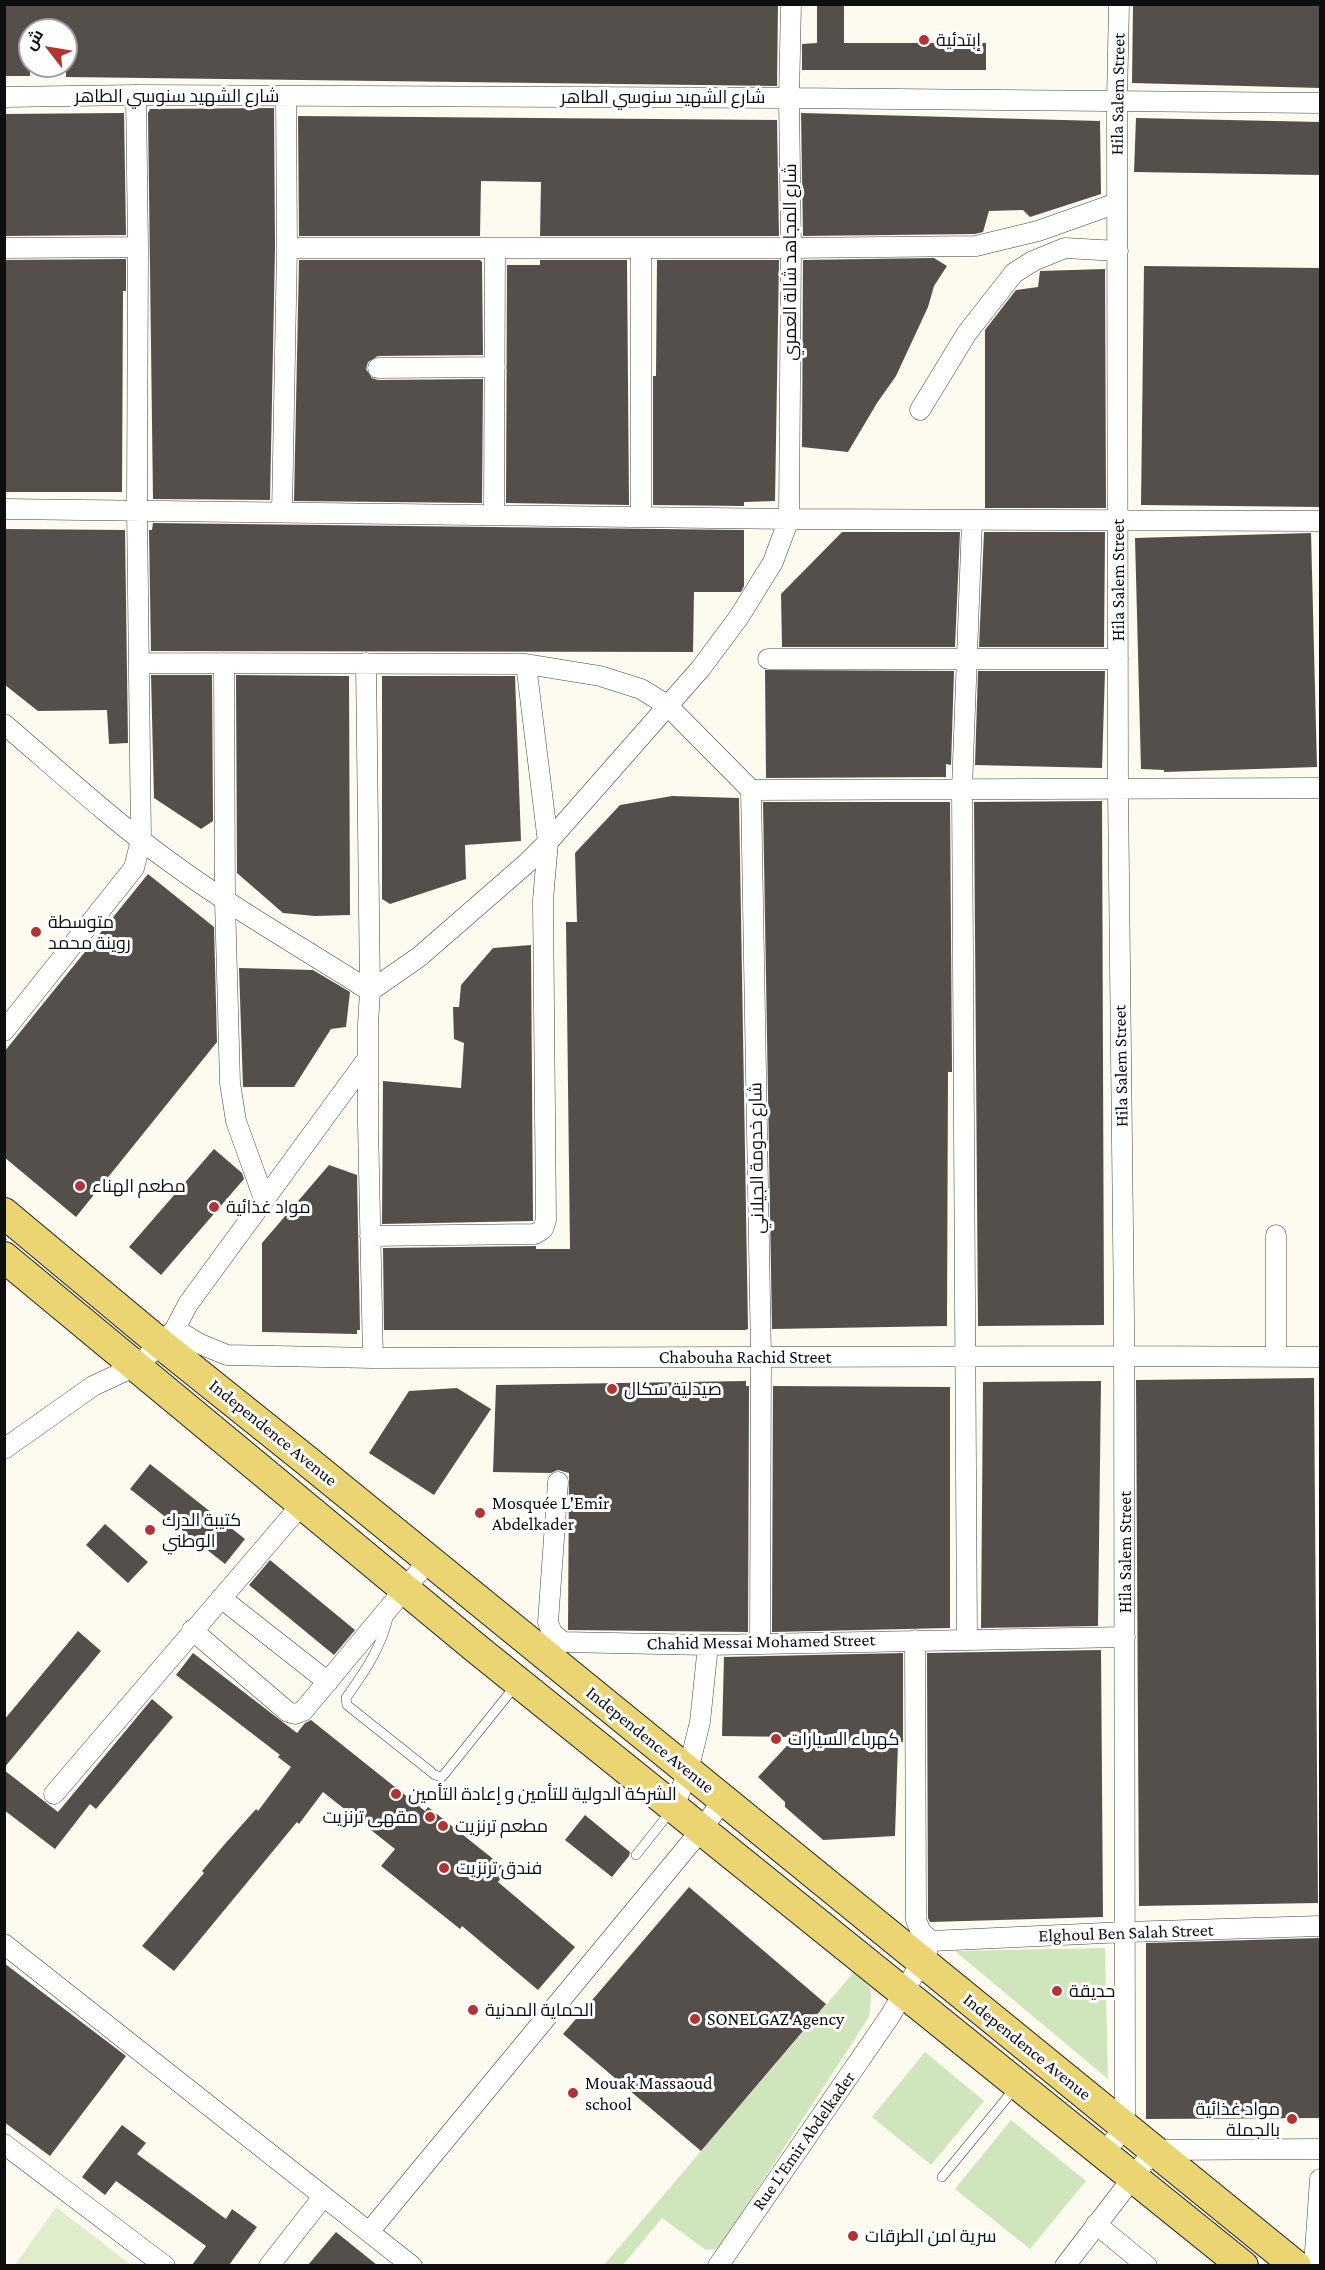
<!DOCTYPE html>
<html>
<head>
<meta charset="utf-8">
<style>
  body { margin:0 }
  #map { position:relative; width:1325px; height:2270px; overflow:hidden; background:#fdfbf0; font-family:"Crimson Pro",Cairo,serif }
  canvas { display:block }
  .frame { position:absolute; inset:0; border:6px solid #0e0e0e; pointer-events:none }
  .north { position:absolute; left:18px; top:18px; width:60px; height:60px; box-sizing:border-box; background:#fff; border:2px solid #9f9f9f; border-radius:50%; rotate:301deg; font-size:16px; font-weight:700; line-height:24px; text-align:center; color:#0e0e0e }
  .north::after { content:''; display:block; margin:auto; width:21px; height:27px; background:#b03433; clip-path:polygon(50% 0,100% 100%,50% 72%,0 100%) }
</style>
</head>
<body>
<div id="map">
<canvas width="1325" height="2270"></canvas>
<div class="frame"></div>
<div class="north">ش</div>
</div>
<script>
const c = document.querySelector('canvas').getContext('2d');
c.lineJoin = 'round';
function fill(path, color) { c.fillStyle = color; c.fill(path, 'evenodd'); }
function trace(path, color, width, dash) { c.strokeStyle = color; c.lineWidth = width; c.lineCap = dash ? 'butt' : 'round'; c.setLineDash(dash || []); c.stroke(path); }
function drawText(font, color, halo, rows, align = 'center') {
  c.font = font + ' "Crimson Pro",Cairo,serif'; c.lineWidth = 6; c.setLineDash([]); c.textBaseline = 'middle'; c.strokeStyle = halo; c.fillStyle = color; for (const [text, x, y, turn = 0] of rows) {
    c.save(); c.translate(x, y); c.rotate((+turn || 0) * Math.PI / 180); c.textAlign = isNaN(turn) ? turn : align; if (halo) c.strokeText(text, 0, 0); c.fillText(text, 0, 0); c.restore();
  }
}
fill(new Path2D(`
  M 1105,1948 L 1108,2079 L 955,1951 Z
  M 854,1972 C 875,1987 872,1992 869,2017 L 719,2248 L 706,2250 L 662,2218 L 623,2265 L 603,2266 Z
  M 925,2052 L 984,2101 L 931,2165 L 872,2117 Z
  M 1011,2120 L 1086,2181 L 1030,2249 L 955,2189 Z`), '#cfe5bc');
fill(new Path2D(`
  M 56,2207 L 131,2265 L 15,2265 Z`), '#e0edcd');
fill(new Path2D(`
  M 4,4 L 778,4 L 777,86 L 66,77 L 66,30 L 30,30 L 30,76 L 4,76 Z
  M 817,4 L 844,4 L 844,43 L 986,43 L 986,70 L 802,70 L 802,44 L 817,43 Z
  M 1133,4 L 1320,4 L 1320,88 L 1132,83 Z
  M 274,108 L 275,248 L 270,500 L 153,499 L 148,113 L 150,109 Z
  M 124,113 L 126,235 L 4,236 L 4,114 Z
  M 801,113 L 1100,121 L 1101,194 L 1030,217 L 1023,210 L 989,211 L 983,232 L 975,234 L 803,236 Z
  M 298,116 L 777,120 L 779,236 L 540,236 L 541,182 L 481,181 L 480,236 L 299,236 Z
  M 1136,118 L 1320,122 L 1320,175 L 1134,172 Z
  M 934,258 L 947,266 L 934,286 L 928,307 L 896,376 L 877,403 L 848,452 L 802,447 L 803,260 Z
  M 126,259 L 126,291 L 123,291 L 122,492 L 4,492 L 4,260 Z
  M 299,260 L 480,260 L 482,262 L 483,355 L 378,356 L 368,362 L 366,369 L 372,378 L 378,380 L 483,379 L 482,503 L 294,501 Z
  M 540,260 L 627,260 L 629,505 L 506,503 L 507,265 L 540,265 Z
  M 657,260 L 779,260 L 775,501 L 744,502 L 744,506 L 653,505 L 653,376 L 656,376 Z
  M 1144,266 L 1320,268 L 1320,507 L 1141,505 Z
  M 1105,269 L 1106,508 L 985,508 L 985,330 L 1016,290 L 1038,287 L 1040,271 Z
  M 153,523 L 744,530 L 744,586 L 741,592 L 694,592 L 693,652 L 151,651 L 149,530 L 152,530 Z
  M 5,529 L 125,530 L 128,743 L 109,744 L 107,710 L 38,711 L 5,685 Z
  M 842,532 L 960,532 L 955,647 L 782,647 L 781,594 Z
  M 984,532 L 1105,532 L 1104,647 L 979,647 Z
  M 1311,533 L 1317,767 L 1164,772 L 1164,770 L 1141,769 L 1135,538 Z
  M 765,670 L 954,671 L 951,765 L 946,764 L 946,777 L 766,778 Z
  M 978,671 L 1105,671 L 1102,768 L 975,765 Z
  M 151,675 L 212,675 L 213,821 L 201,829 L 154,798 Z
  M 236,675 L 349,676 L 350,915 L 315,916 L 283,913 L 237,873 Z
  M 382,676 L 515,676 L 521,841 L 465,845 L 466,879 L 390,904 L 382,899 Z
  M 672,796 L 739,798 L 748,1329 L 745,1330 L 384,1330 L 383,1248 L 536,1246 L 536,1249 L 570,1249 L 566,922 L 577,922 L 575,853 L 620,805 Z
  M 1102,801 L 1104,1325 L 978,1326 L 974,802 Z
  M 763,802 L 950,802 L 952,1072 L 948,1072 L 947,1326 L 772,1329 Z
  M 148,874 L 214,927 L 217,1042 L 76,1217 L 4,1157 L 4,1052 Z
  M 531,945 L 533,1221 L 382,1224 L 383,1081 L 461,1088 L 464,1043 L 454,1039 L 453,1007 L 459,1007 L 461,985 L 493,948 Z
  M 239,968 L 313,970 L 350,992 L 346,1027 L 331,1029 L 294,1087 L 243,1087 Z
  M 214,1149 L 242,1173 L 244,1179 L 161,1275 L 129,1247 Z
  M 329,1165 L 357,1175 L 360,1330 L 357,1330 L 357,1334 L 262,1332 L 262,1243 Z
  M 1314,1378 L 1318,1903 L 1139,1906 L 1136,1380 Z
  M 746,1381 L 746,1386 L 749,1386 L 748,1632 L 568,1630 L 569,1473 L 558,1470 L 551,1473 L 493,1472 L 496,1385 Z
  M 1101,1381 L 1098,1626 L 981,1628 L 983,1382 Z
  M 773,1386 L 950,1387 L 950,1628 L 772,1632 Z
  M 457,1388 L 491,1409 L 434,1495 L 369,1453 L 409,1391 Z
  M 150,1464 L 245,1539 L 225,1564 L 130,1489 Z
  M 105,1524 L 148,1562 L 128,1583 L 86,1545 Z
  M 270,1560 L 355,1630 L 334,1655 L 249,1585 Z
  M 78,1631 L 101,1651 L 4,1768 L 4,1720 Z
  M 1101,1650 L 1103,1917 L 930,1922 L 928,1918 L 927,1653 Z
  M 193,1653 L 297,1733 L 305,1723 L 311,1720 L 425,1811 L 428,1807 L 507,1870 L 498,1882 L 575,1947 L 538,1990 L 462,1926 L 460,1929 L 381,1866 L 395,1849 L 323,1792 L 299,1824 L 297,1822 L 174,1971 L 142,1946 L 204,1873 L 202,1871 L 224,1845 L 256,1809 L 258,1811 L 291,1767 L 278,1757 L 280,1755 L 176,1675 Z
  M 903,1653 L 903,1742 L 898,1742 L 895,1836 L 823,1840 L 785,1807 L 785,1802 L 758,1777 L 795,1737 L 722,1736 L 724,1657 Z
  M 152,1699 L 173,1717 L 96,1809 L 90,1804 L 55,1849 L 4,1810 L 4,1770 L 58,1812 Z
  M 585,1815 L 630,1852 L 629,1856 L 612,1877 L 565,1840 Z
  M 689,1887 L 826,2004 L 701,2151 L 563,2034 Z
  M 1320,1938 L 1320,2118 L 1146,2119 L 1146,1943 Z
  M 4,1963 L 126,2056 L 50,2156 L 4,2122 Z
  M 122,2125 L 146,2143 L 137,2154 L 226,2219 L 232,2209 L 257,2227 L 229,2265 L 192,2265 L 206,2246 L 116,2181 L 105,2195 L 82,2177 Z
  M 336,2232 L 377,2265 L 308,2265 Z`), '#554f4b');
const lane = new Path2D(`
  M 389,1614 C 382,1647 365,1671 346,1698 L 347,1705 L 435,1775 L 442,1777 L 516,1685
  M 636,1855 L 671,1811
  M 942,2177 L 1015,2088`);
const street = new Path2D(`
  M 4,97 L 136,95 L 789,98 L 1320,103
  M 4,248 L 138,247
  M 287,248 L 791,248 L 976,246 L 1038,231 L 1117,203
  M 378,368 L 495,367
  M 920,410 L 967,333 L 1014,273 L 1033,261 L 1065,248 L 1118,251
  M 4,509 L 789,519 L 1320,521
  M 282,512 L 287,248 L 286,96
  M 494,515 L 495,248
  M 641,517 L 641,248
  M 768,659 L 1118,659
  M 139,663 L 526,664 L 600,676 L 641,689 L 667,705 L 751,790 L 761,1357 L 760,1644
  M 224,663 L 225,901 L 230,1083 L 236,1121 L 264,1199
  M 366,663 L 370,991 L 368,1024 L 368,1124 L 373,1358
  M 4,724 C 59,771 112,820 170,862 C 234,909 303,948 370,991 L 419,957 L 527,863 L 548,842 L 701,668 L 739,617 L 773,562 L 789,519 L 791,248 L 789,98 L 791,4
  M 751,790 L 1320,788
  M 4,1031 L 134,868 L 141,840 L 137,510 L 138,247 L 136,95
  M 370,1236 L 535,1234 L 543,1229 L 546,1220 L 543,900 L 548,842 L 526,664
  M 175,1329 L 200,1344 L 227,1355 L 373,1358 L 1124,1356 L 1320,1357
  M 1276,1357 L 1276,1235
  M 4,1449 L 93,1386 L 136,1366 L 161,1344 L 175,1329 L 188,1304 L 368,1058
  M 558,1482 L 548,1622 L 552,1633 L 563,1642 L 708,1645 L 1125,1637
  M 221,1598 L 328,1682
  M 192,1630 L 288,1712 L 295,1714 L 303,1711 L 429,1560
  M 967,1639 L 962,789 L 972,521
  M 915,1640 L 916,1920 L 921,1932 L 931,1941
  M 54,1794 L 302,1504
  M 674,1807 L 688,1771 L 700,1722 L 708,1645
  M 931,1941 L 1126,1932 L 1320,1926
  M 4,1944 L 412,2266
  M 4,2144 L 165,2266
  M 1104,2153 L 1125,2127 L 1124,1318 L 1118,789 L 1117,100 L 1119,4
  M 1096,2224 L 1147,2266
  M 369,2232 L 702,1829 L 723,1800
  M 269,2266 L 323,2197
  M 718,2266 L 890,2016 L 927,1952
  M 1065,2266 L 1154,2150 L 1320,2149
  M 1314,2266 L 1320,2179`);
const primary = new Path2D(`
  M 4,1213 L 161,1344 L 306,1460 L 1296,2266
  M 4,1257 L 477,1649 L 1243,2266`);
trace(lane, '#414141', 10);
trace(street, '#414141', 21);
trace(primary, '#1f1f1f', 32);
trace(lane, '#fff', 9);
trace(street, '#fff', 20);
trace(primary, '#ebd472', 30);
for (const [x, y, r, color] of [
  [924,40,6,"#b03433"],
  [36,932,6,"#b03433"],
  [80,1186,6,"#b03433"],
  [214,1207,6,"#b03433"],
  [612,1389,6,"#b03433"],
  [480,1513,6,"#b03433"],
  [150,1530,6,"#b03433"],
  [776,1739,6,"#b03433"],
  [396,1794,6,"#b03433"],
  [430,1817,6,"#b03433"],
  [443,1826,6,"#b03433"],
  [444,1868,6,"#b03433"],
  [1057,1991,6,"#b03433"],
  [473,2010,6,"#b03433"],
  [695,2019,6,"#b03433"],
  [573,2093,6,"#b03433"],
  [1292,2119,6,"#b03433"],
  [853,2236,6,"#b03433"]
]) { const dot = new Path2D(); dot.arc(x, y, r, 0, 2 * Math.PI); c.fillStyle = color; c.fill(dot); trace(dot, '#fff', 2); }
drawText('18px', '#0e0e0e', '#fff', [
  ["إبتدئية",936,40],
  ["متوسطة",48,922],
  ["روينة محمد",48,943],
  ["مطعم الهناء",92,1186],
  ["مواد غذائية",226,1207],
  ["صيدلية سكال",624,1389],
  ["Mosquée L'Emir",492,1503],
  ["Abdelkader",492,1524],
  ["كتيبة الدرك",162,1520],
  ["الوطني",162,1541],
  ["كهرباء السيارات",788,1739],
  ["الشركة الدولية للتأمين و إعادة التأمين",408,1794],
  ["مقهى ترنزيت",418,1817,"right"],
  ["مطعم ترنزيت",455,1826],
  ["فندق ترنزيت",456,1868],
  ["حديقة",1069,1991],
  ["الحماية المدنية",485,2010],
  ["SONELGAZ Agency",707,2019],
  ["Mouak Massaoud",585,2083],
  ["school",585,2104],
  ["مواد غذائية",1280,2109,"right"],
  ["بالجملة",1280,2130,"right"],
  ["سرية امن الطرقات",865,2236]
], 'left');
drawText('18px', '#0e0e0e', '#fff', [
  ["Hila Salem Street",1118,94,-89],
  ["شارع الشهيد سنوسي الطاهر",177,96],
  ["شارع الشهيد سنوسي الطاهر",663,97],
  ["شارع المجاهد شالة العمري",790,262,-90],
  ["Hila Salem Street",1118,580,-90],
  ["Hila Salem Street",1121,1066,-91],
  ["شارع خدومة الجيلاني",757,1158,-91],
  ["Chabouha Rachid Street",745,1357],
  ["Independence Avenue",273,1433,39],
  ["Hila Salem Street",1125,1552,-90],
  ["Chahid Messai Mohamed Street",761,1642,-1],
  ["Independence Avenue",650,1740,39],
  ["Elghoul Ben Salah Street",1126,1933,-2],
  ["Independence Avenue",1027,2047,39],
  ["Rue L'Emir Abdelkader",804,2141,-55]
]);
</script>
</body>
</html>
